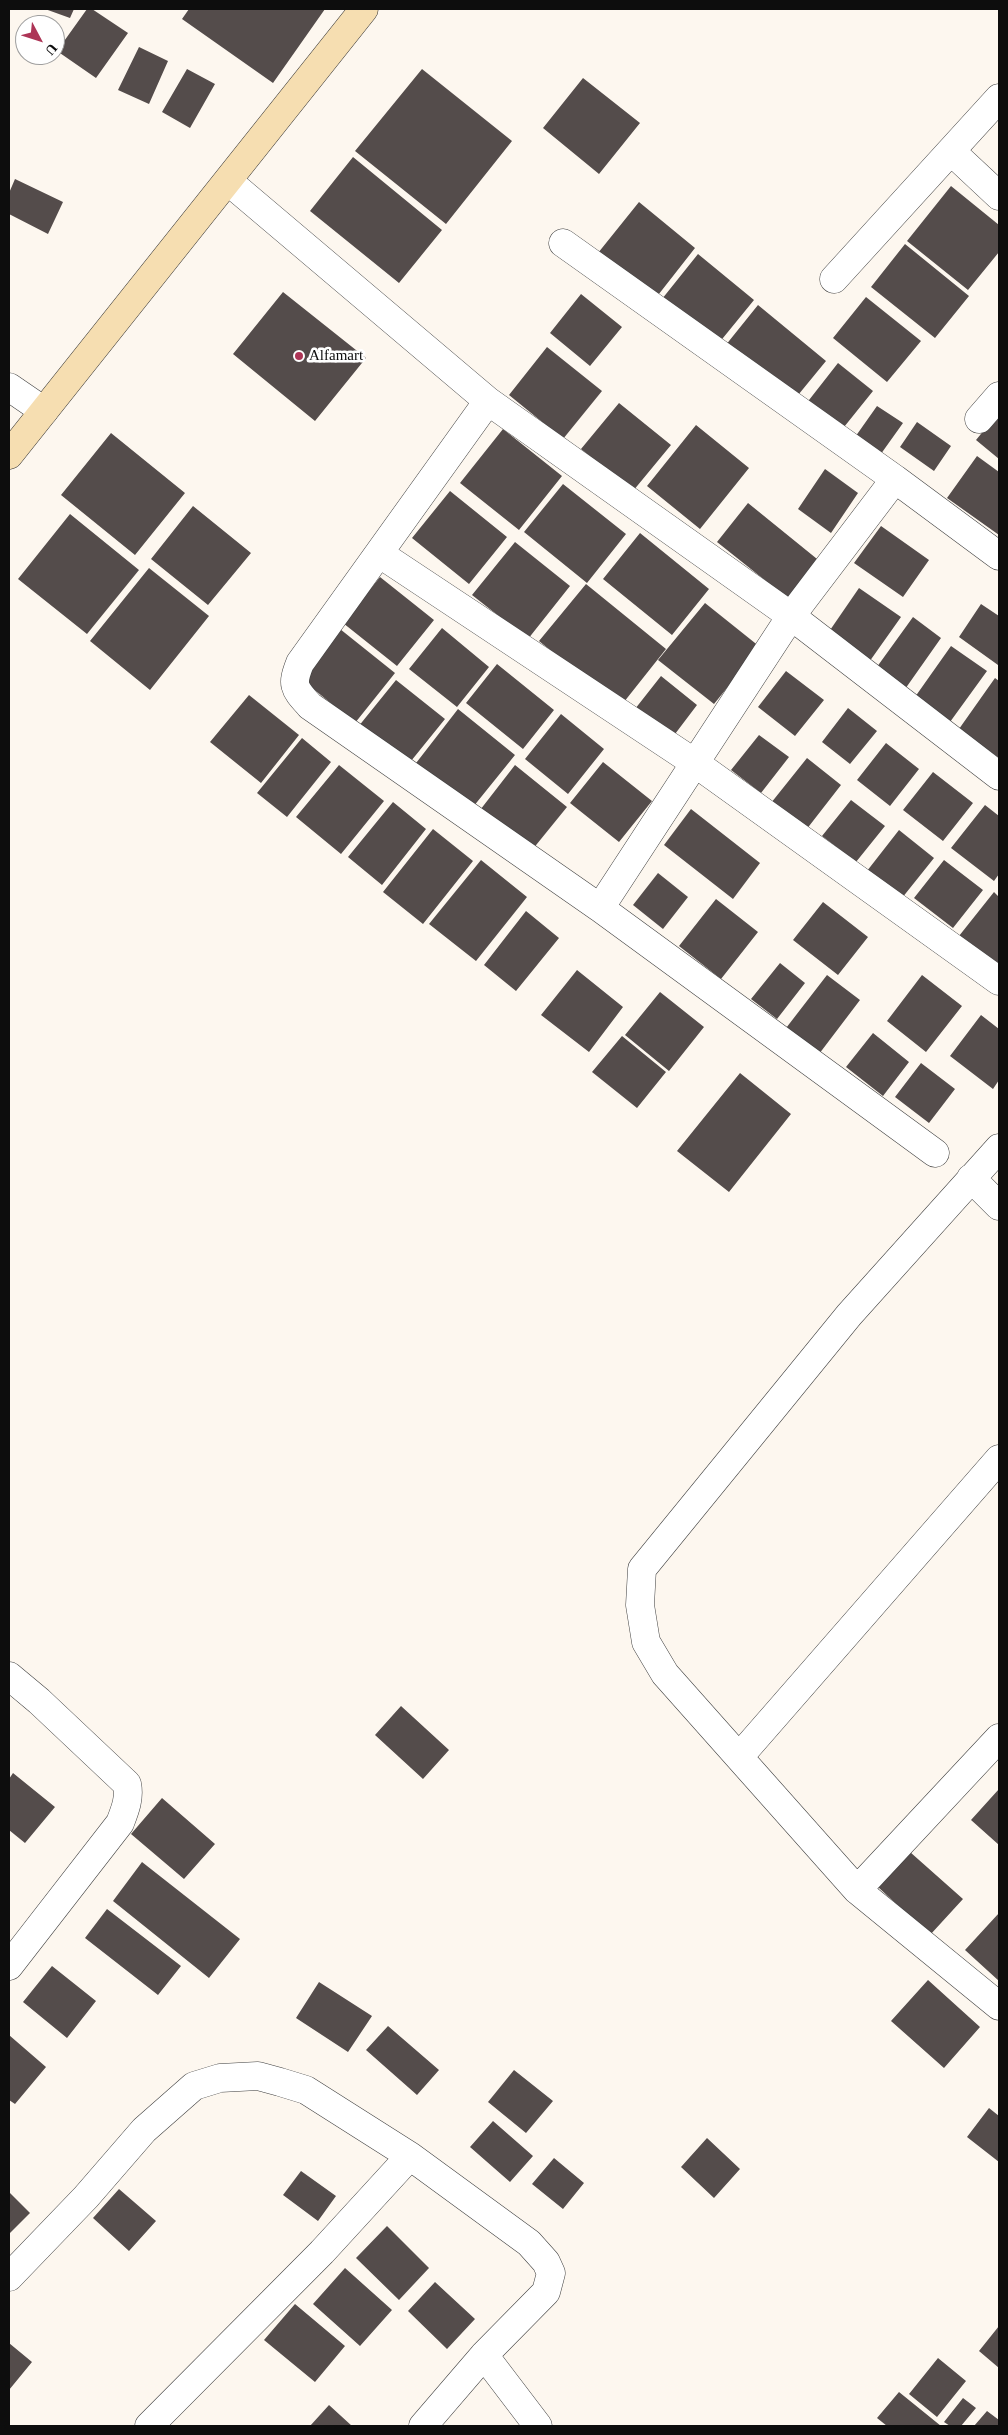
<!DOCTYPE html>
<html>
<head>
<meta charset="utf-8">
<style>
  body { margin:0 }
  #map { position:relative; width:1008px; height:2435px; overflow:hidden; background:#fdf7ef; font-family:"Times New Roman",serif }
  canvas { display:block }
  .frame { position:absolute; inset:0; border:10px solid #0d0d0d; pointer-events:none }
  .north { position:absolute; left:15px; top:15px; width:50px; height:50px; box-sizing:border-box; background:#fff; border:1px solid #9e9e9e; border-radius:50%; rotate:130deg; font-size:14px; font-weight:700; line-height:20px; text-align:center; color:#0d0d0d }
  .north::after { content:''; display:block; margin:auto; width:18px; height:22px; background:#ad3556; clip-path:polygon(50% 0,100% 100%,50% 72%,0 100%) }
</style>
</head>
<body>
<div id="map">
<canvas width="1008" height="2435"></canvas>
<div class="frame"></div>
<div class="north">U</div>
</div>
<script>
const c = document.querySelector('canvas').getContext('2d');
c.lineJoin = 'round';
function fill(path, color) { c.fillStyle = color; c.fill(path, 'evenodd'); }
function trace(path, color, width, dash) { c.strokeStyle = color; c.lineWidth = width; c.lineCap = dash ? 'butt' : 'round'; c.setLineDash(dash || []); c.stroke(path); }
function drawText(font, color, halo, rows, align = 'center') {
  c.font = font + ' "Times New Roman",serif'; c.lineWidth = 5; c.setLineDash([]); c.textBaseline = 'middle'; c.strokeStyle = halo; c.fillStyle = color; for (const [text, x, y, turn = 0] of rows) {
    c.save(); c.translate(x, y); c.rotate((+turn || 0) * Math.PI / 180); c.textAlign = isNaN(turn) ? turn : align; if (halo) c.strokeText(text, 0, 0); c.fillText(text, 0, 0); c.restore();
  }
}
fill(new Path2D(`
  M 45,9 L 74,9 L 70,18 Z
  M 87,9 L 92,9 L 128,33 L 96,78 L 57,51 Z
  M 189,9 L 325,9 L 273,83 L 182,19 Z
  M 139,47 L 168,61 L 149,104 L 118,90 Z
  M 187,69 L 215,84 L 190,128 L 162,112 Z
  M 422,69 L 512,141 L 446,224 L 355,151 Z
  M 583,78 L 640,123 L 599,174 L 543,128 Z
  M 353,157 L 442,230 L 399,283 L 310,211 Z
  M 15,179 L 63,202 L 48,234 L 9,214 L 9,193 Z
  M 951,186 L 999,225 L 999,252 L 968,290 L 907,241 Z
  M 639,202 L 695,248 L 655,299 L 598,253 Z
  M 905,244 L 969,296 L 935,338 L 871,287 Z
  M 698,254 L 754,300 L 714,349 L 658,304 Z
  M 283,292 L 366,358 L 315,421 L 233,354 Z
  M 581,294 L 622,327 L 590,366 L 550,333 Z
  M 866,297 L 921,341 L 887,382 L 833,338 Z
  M 758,305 L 826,361 L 794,400 L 725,346 Z
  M 547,347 L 602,391 L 563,439 L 509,395 Z
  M 838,363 L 873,391 L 836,437 L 802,409 Z
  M 619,403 L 671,445 L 633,491 L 581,449 Z
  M 877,406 L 903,423 L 878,458 L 853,440 Z
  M 999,412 L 999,459 L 976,440 Z
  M 917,422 L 951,446 L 934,471 L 900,447 Z
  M 696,425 L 749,468 L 700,529 L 647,486 Z
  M 503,429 L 562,476 L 519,530 L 460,483 Z
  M 111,433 L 185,493 L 135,555 L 61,495 Z
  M 977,456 L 999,472 L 999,535 L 947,498 Z
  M 825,469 L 858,493 L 831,533 L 798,509 Z
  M 563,484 L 626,534 L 587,583 L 524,532 Z
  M 450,491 L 507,537 L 469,584 L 412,538 Z
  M 748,503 L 822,563 L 791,601 L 717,542 Z
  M 193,506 L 251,553 L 208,605 L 151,559 Z
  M 70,514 L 139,570 L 87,634 L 18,579 Z
  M 881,526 L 929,560 L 903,597 L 854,563 Z
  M 640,533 L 709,589 L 672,635 L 603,579 Z
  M 515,542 L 570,586 L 528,639 L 472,595 Z
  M 149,568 L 209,616 L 150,690 L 90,641 Z
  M 380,577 L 434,620 L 397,666 L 343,623 Z
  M 586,584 L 666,649 L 620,707 L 539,641 Z
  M 859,588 L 901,617 L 867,665 L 826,636 Z
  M 705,603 L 760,647 L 714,704 L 658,660 Z
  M 981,604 L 999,616 L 998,665 L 959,637 Z
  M 913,617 L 941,638 L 903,692 L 874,671 Z
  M 442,628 L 489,667 L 457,707 L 409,669 Z
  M 340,629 L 395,673 L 355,723 L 300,678 Z
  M 951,646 L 987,671 L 950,722 L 915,697 Z
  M 497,664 L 554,710 L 523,749 L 466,703 Z
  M 786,671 L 824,700 L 795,736 L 758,707 Z
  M 661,676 L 697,705 L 672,738 L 635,709 Z
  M 995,678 L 999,681 L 999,758 L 959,729 Z
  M 396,680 L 445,719 L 407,766 L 358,727 Z
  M 249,695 L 299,735 L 261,783 L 210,742 Z
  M 848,708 L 877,731 L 850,764 L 822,742 Z
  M 458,709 L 515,755 L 469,812 L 413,767 Z
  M 561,714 L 604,749 L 568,794 L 525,759 Z
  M 759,735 L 789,757 L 761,793 L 731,770 Z
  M 302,738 L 331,762 L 287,817 L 257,793 Z
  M 886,743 L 919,769 L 890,806 L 857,780 Z
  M 807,758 L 841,785 L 806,830 L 771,803 Z
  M 603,762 L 652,801 L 619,842 L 570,803 Z
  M 339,765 L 384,801 L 341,854 L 296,817 Z
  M 515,765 L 567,807 L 528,855 L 477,814 Z
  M 933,772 L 973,803 L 943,841 L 903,810 Z
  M 851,800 L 885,826 L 856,862 L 822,836 Z
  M 393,802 L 426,829 L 382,885 L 348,857 Z
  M 985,805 L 999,816 L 999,874 L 994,881 L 951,848 Z
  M 691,809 L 760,863 L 733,899 L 664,845 Z
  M 433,829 L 473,861 L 423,924 L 383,892 Z
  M 899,830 L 934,858 L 902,898 L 867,871 Z
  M 481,860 L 527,897 L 476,961 L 429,924 Z
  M 944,860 L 983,890 L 953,928 L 914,898 Z
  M 658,873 L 688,897 L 663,929 L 633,905 Z
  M 994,892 L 999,897 L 999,967 L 959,936 Z
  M 716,899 L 758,932 L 721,979 L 679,946 Z
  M 823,902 L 868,937 L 838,975 L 793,940 Z
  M 526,911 L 559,938 L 516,991 L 484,965 Z
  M 780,963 L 805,983 L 777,1019 L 751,999 Z
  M 577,970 L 623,1007 L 589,1052 L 541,1015 Z
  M 827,975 L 860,1000 L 816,1058 L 783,1032 Z
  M 922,975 L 962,1006 L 926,1052 L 887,1021 Z
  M 660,992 L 704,1027 L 669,1071 L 625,1035 Z
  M 981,1015 L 999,1029 L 999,1080 L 993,1089 L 950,1056 Z
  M 873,1033 L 909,1062 L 883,1096 L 846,1067 Z
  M 622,1036 L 666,1072 L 637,1108 L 592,1072 Z
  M 921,1063 L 955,1089 L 929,1123 L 895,1097 Z
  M 740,1073 L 791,1114 L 729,1192 L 677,1151 Z
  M 401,1706 L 449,1750 L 423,1779 L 375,1735 Z
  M 13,1773 L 55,1807 L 25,1843 L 9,1830 L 9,1779 Z
  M 999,1789 L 999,1845 L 971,1820 Z
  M 162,1798 L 215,1844 L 184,1879 L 131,1834 Z
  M 910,1852 L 963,1899 L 930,1935 L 878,1887 Z
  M 142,1862 L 240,1939 L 209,1978 L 113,1901 Z
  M 107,1909 L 181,1966 L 158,1995 L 85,1938 Z
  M 999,1913 L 999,1981 L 965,1950 Z
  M 52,1966 L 96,2001 L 67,2038 L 23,2002 Z
  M 928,1980 L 980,2027 L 944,2068 L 891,2021 Z
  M 319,1982 L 372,2016 L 348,2052 L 296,2018 Z
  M 388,2026 L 439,2070 L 417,2095 L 366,2050 Z
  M 9,2035 L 46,2067 L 15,2104 L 9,2100 Z
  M 514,2070 L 553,2101 L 526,2133 L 488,2102 Z
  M 989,2108 L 999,2116 L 999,2162 L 967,2137 Z
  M 493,2121 L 533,2156 L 510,2182 L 470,2147 Z
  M 707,2138 L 740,2169 L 714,2198 L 681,2167 Z
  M 554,2158 L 584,2183 L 563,2209 L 532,2184 Z
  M 301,2171 L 336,2196 L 318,2221 L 283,2195 Z
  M 119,2189 L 156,2221 L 129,2251 L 93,2218 Z
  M 9,2192 L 30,2213 L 9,2234 Z
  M 387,2226 L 429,2268 L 399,2300 L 356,2258 Z
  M 345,2268 L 392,2310 L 360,2346 L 313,2304 Z
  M 435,2282 L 475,2319 L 447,2349 L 408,2311 Z
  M 295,2304 L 345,2346 L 315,2382 L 264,2340 Z
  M 999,2326 L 999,2368 L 979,2351 Z
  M 9,2343 L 32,2362 L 9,2390 Z
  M 938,2358 L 966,2381 L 937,2417 L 909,2394 Z
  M 899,2392 L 941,2426 L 887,2426 L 877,2418 Z
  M 963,2398 L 976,2408 L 961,2426 L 950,2426 L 944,2422 Z
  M 329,2405 L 352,2426 L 310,2426 Z
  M 987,2411 L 999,2420 L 999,2426 L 974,2426 Z`), '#544c4b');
const street = new Path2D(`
  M 952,152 L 999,196
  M 228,181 L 488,401 L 791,616 L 999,776
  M 563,243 L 895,479
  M 834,279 L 999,98
  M 9,387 L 44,411
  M 488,401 L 300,663 C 291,686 294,688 310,706 L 600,908 L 935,1153
  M 979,419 L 999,396
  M 380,554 L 695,763 L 999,981
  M 600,908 L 791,616 L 895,479 L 999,556
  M 999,1148 L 849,1315 L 642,1569 L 640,1605 L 646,1642 L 665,1674 L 857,1890 L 999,2006
  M 971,1178 L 999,1206
  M 9,1676 L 39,1701 L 127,1784 C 130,1798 125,1810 120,1823 L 9,1966
  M 739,1757 L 999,1459
  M 857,1890 L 999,1738
  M 9,2277 L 86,2197 L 144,2130 L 194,2086 L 220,2078 L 258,2076 L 280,2082 L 306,2090 L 410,2156
  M 484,2355 L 538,2426
  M 149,2426 L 322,2252 L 410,2156 L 529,2243 L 546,2262 L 551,2273 L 546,2292 L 484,2355 L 423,2426`);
const secondary = new Path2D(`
  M 9,455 L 364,9`);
trace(street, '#404040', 29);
trace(secondary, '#2f2f2f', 29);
trace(street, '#fff', 28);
trace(secondary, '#f6deb1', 28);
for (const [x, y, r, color] of [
  [299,356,5,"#ad3556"]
]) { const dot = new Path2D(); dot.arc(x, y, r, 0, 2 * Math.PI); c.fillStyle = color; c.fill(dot); trace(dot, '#fff', 2); }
drawText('15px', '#0d0d0d', '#fff', [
  ["Alfamart",309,356]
], 'left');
</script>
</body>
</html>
